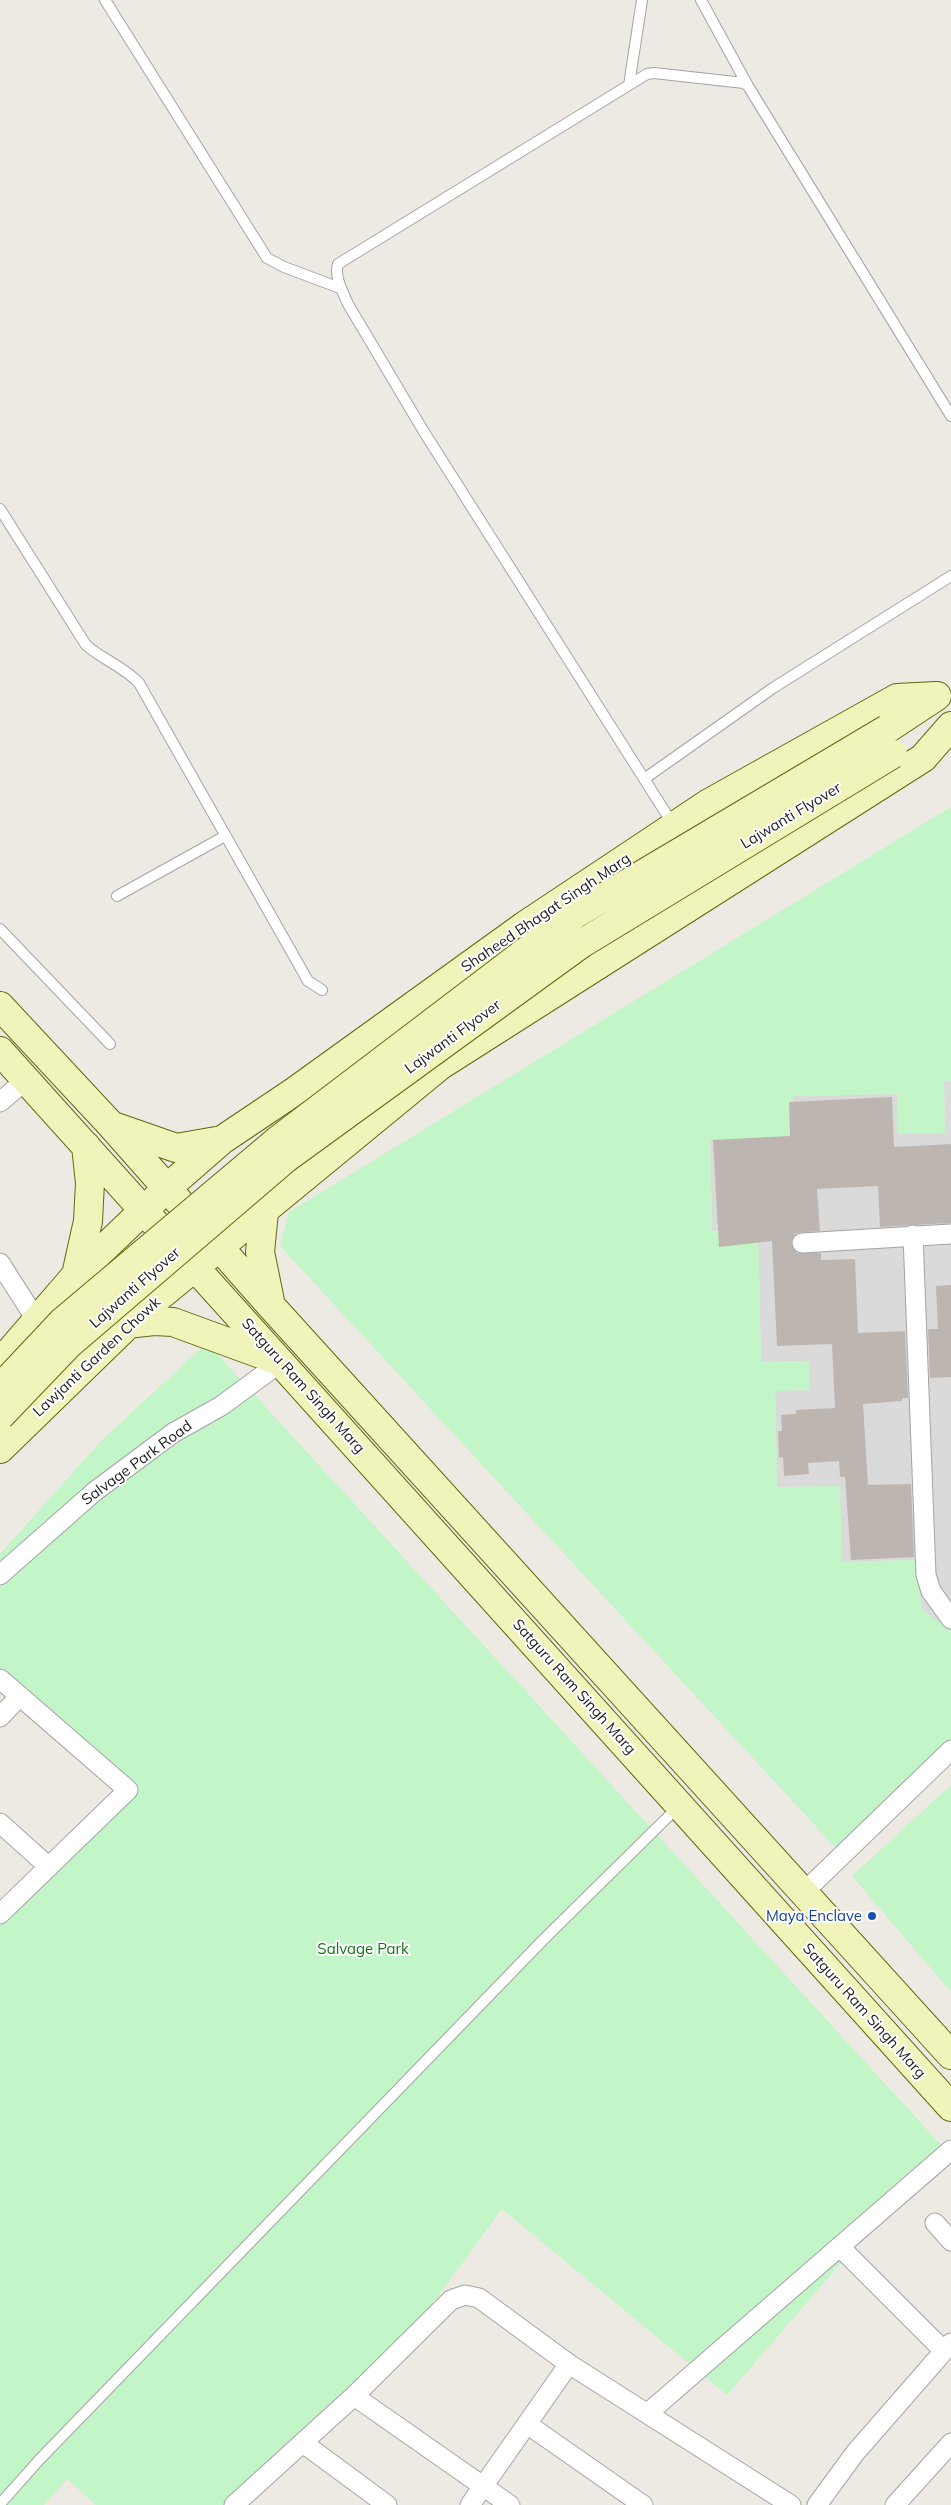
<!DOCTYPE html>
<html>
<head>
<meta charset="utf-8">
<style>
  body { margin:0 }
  canvas { display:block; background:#edeae3 }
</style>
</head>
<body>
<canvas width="951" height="2505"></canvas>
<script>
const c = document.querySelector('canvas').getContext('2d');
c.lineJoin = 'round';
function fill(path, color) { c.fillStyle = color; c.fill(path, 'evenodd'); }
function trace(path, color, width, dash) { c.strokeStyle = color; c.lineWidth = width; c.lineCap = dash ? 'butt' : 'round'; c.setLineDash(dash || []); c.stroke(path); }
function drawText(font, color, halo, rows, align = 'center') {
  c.font = font + ' Mulish,sans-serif'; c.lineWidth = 4; c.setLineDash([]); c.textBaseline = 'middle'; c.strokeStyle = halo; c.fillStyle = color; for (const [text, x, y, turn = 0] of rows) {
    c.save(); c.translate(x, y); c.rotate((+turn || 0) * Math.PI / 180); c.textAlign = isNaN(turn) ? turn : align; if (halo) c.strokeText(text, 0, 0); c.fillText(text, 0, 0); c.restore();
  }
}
fill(new Path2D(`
  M 944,1082 L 951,1082 L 951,1632 L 922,1609 L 915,1560 L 842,1562 L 777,1488 L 775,1390 L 809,1361 L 761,1362 L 758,1230 L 712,1231 L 710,1139 L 794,1137 L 793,1096 L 897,1094 L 945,1133 Z`), '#dbdada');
fill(new Path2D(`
  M 951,807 L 951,1082 L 944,1082 L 945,1133 L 898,1134 L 897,1094 L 793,1096 L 794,1137 L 710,1140 L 712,1231 L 758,1230 L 761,1362 L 809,1361 L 809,1390 L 775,1391 L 777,1487 L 840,1486 L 842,1562 L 915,1560 L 922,1609 L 951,1632 L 951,1739 L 836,1848 L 280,1246 L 289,1212 Z
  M 207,1343 L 942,2146 L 727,2395 L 502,2209 L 416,2326 L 237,2505 L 96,2505 L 67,2479 L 44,2505 L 0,2505 L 0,1906 L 120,1783 L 0,1672 L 0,1554 L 103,1439 Z
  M 951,1785 L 951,1992 L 852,1876 Z`), '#c2f5c7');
fill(new Path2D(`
  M 892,1097 L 894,1147 L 951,1144 L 951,1223 L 880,1227 L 878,1186 L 817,1189 L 820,1231 L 796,1233 L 791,1243 L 797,1253 L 821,1253 L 821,1260 L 855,1259 L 858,1333 L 905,1331 L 908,1398 L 902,1398 L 902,1401 L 863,1404 L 868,1485 L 911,1484 L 914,1557 L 851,1560 L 845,1477 L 840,1477 L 839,1461 L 808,1463 L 809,1474 L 784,1476 L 783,1457 L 779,1458 L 778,1431 L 782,1431 L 781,1415 L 796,1414 L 796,1410 L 835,1408 L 832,1344 L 777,1346 L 772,1241 L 719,1247 L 713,1140 L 790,1136 L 789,1102 Z
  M 951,1285 L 951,1377 L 930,1378 L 928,1329 L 938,1329 L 936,1286 Z`), '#bdb6b0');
const lane = new Path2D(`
  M 105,0 L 267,258 L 284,267 L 340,288
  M 701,0 L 748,86
  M 629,85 L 642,0
  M 0,509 L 86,645 C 103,660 123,666 139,683 L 308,981 L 322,990
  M 644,779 L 773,688 L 951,576
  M 674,826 L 424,432 L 348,304 C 343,292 334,277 338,264 L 647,74 L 654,73 L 744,83 L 748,86 L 951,416
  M 117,896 L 225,836
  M 0,929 L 110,1044
  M 0,2504 L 40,2459 L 544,1939 L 679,1806`);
const street = new Path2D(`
  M 0,1102 L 26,1080
  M 913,1235 L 926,1575 L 931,1591 L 951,1619
  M 802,1243 L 951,1234
  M 0,1263 L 37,1321
  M 0,1575 L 94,1492 L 173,1433 L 221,1406 L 281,1362
  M 0,1679 L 128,1790 L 0,1914
  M 0,1717 L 20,1696
  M 0,1823 L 49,1867
  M 804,1892 L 951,1750
  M 935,2223 L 951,2241
  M 840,2247 L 943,2350
  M 354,2396 L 510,2505
  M 648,2413 L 951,2150
  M 527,2424 L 643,2505
  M 303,2443 L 387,2505
  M 234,2505 L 354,2396 L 451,2300 L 465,2295 L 479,2298 L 569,2364
  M 470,2505 L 569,2364 L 791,2505
  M 817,2505 L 855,2453 L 951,2343
  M 895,2505 L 951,2443`);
const secondary = new Path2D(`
  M 887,729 L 937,696
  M 0,1006 L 111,1125 L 272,1307 L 951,2055
  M 0,1051 L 951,2107
  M 113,1126 L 176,1148 L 222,1140
  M 264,1212 L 260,1252 L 271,1306
  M 76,1275 L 88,1221 L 90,1183 L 86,1146
  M 127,1324 L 154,1321 L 173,1322 L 277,1360
  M 0,1363 L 76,1275 L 167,1188 L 222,1140 L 295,1091 L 524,926 L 709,803 L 897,698 L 936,696
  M 0,1449 L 144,1309 L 441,1065 L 923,758 L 951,726`);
trace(lane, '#a4a4a4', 12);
trace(street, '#a4a4a4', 21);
trace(secondary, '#5f6a0d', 30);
trace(lane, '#fff', 10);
trace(street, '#fff', 19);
trace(secondary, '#f1f4ba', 28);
const secondaryBridge = new Path2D(`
  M 0,1388 L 62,1322 L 278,1140 L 574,915 L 887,729
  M 0,1416 L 69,1344 L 285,1159 L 581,944 L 893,754`);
trace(secondaryBridge, '#5f6a0d', 30, []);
trace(secondaryBridge, '#f1f4ba', 28);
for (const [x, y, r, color] of [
  [872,1916,5,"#1a4fb4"]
]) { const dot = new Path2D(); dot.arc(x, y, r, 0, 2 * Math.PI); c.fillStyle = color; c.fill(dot); trace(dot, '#fff', 2); }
drawText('15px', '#1d1d1d', '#fff', [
  ["Lajwanti Flyover",791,816,-31],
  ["Shaheed Bhagat Singh Marg",546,913,-34],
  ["Lajwanti Flyover",453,1037,-36],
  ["Lajwanti Flyover",135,1288,-41],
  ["Lawjanti Garden Chowk",97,1357,-43],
  ["Satguru Ram Singh Marg",303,1386,48],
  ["Salvage Park Road",137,1463,-36],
  ["Satguru Ram Singh Marg",574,1687,48],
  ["Satguru Ram Singh Marg",864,2011,48]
]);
drawText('15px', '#164399', '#fff', [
  ["Maya Enclave",862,1916]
], 'right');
drawText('15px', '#13721c', '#fff', [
  ["Salvage Park",363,1949]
]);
</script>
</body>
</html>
